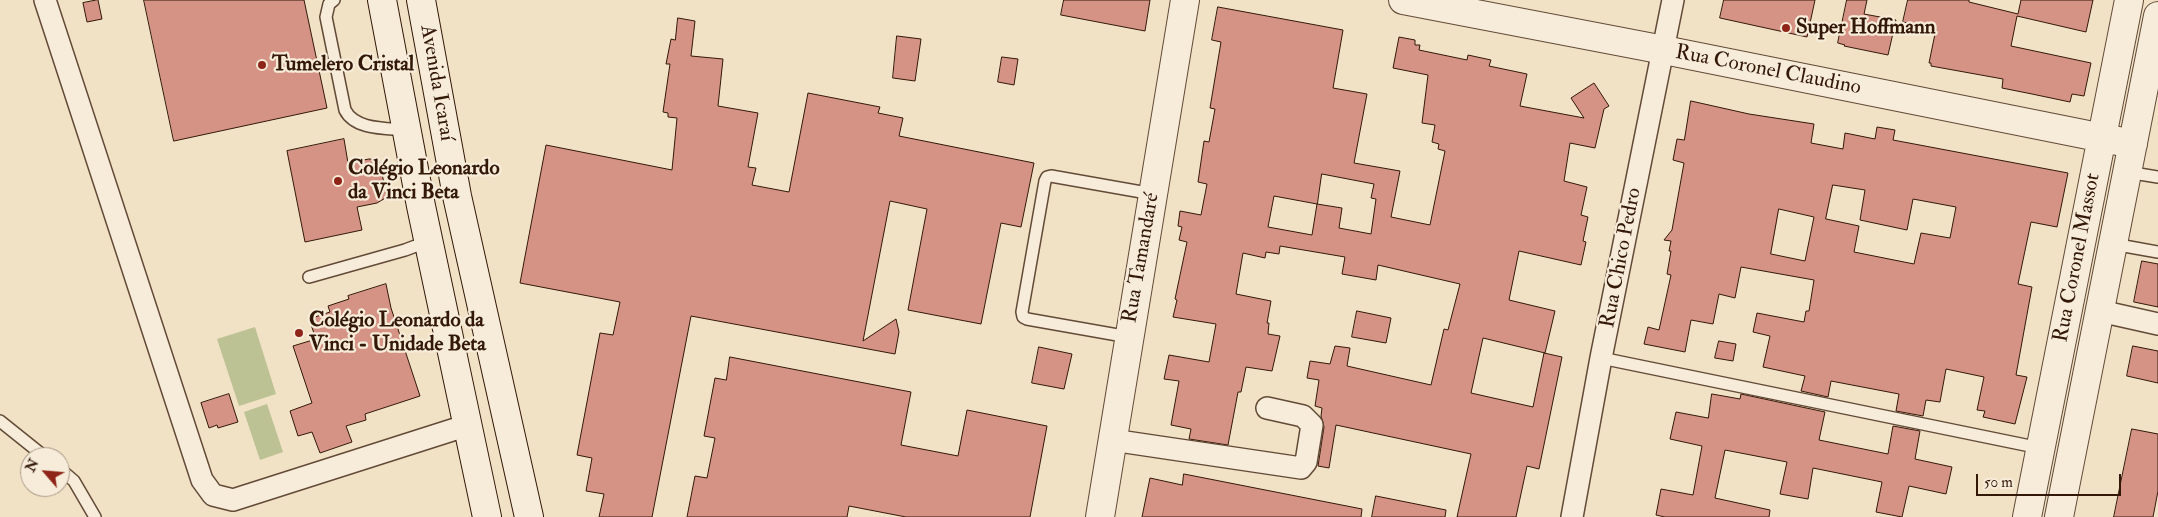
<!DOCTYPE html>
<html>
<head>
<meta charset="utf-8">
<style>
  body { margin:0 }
  #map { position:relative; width:2158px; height:517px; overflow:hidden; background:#f1e1c5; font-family:"IM FELL Double Pica",serif }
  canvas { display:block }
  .north { position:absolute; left:20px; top:447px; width:50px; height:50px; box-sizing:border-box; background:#f6ecd9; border:1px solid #a89785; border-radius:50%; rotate:297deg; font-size:14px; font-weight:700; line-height:20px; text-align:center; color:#331808 }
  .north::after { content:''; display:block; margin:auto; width:18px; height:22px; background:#8f2418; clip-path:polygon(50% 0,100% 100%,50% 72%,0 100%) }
  .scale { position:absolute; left:1976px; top:474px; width:145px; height:22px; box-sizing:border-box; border:2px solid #331808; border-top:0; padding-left:6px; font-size:15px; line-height:18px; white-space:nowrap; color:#331808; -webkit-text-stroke:4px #f6ecd9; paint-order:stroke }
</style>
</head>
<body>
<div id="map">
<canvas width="2158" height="517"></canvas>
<div class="north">N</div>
<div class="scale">50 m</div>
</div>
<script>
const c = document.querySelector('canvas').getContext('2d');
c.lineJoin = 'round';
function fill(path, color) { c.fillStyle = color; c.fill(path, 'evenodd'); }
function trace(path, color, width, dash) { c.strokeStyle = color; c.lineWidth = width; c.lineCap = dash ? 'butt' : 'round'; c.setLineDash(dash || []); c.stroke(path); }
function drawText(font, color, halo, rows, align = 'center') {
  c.font = font + ' "IM FELL Double Pica",serif'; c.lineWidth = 4.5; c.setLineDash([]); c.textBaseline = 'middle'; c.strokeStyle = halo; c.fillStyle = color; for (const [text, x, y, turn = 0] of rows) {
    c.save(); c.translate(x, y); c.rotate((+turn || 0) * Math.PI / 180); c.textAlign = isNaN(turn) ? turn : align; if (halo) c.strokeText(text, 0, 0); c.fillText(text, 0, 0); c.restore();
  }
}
fill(new Path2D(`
  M 255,327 L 276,394 L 239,406 L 217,339 Z
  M 267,404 L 283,452 L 260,460 L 244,412 Z`), '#bcc293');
const building = new Path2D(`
  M 98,0 L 102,19 L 87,22 L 83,3 Z
  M 144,0 L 304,0 L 327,108 L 174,141 Z
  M 1064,0 L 1150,0 L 1145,31 L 1061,15 Z
  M 1724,0 L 1815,0 L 1807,37 L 1720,18 Z
  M 1847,0 L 1867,0 L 1864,14 L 1896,20 L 1888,55 L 1844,46 L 1845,45 L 1838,43 Z
  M 1908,0 L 1969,0 L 1969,2 L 2018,14 L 2021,0 L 2093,0 L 2086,32 L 2017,16 L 2011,46 L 2091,63 L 2084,96 L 2072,94 L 2070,102 L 2032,94 L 2002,88 L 2003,79 L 1931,66 L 1931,63 L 1929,63 L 1936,29 L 1903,22 Z
  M 1218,7 L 1343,30 L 1333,88 L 1367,94 L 1354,163 L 1400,171 L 1391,217 L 1430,225 L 1445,151 L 1438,149 L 1439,144 L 1432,142 L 1435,125 L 1422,123 L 1428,75 L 1393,68 L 1399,37 L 1415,40 L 1415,45 L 1420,45 L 1419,50 L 1467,60 L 1468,55 L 1491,60 L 1489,66 L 1527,74 L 1520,106 L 1584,118 L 1571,98 L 1594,83 L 1609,106 L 1604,109 L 1595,148 L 1570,143 L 1564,181 L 1587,187 L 1581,215 L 1588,217 L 1583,241 L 1586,242 L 1581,265 L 1519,251 L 1509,300 L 1555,311 L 1545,353 L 1483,338 L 1471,393 L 1533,407 L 1544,353 L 1562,357 L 1539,469 L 1527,466 L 1516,517 L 1457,517 L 1471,454 L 1336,425 L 1329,468 L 1318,466 L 1324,427 L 1321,416 L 1322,408 L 1315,406 L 1319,380 L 1307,378 L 1310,361 L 1330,364 L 1335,346 L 1350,348 L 1347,366 L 1431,385 L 1444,329 L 1448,330 L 1460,284 L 1378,265 L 1376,280 L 1342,274 L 1345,257 L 1280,246 L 1279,254 L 1266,252 L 1265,258 L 1243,253 L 1236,294 L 1271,301 L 1267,323 L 1269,323 L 1268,334 L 1280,336 L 1272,371 L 1246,367 L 1241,392 L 1238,392 L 1228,445 L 1189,439 L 1191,429 L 1171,425 L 1179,381 L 1164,379 L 1169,355 L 1209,362 L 1216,324 L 1173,317 L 1177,300 L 1175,299 L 1187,242 L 1179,240 L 1182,227 L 1178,226 L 1180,211 L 1201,215 L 1207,184 L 1198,182 L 1204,141 L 1209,142 L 1215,109 L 1210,108 L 1221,42 L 1212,40 ZM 1322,174 L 1374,184 L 1371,198 L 1376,199 L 1371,234 L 1339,228 L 1342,208 L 1317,204 L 1312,235 L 1268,227 L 1274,196 L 1317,204 Z
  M 678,18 L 695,21 L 691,56 L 723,59 L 718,106 L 758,113 L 748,167 L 756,168 L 752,185 L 789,192 L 808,93 L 880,107 L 878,113 L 903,118 L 899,136 L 1034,163 L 1021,227 L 1001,223 L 981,324 L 908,310 L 927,209 L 890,201 L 863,341 L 896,319 L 899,332 L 895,354 L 691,316 L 652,517 L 599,517 L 604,494 L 586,491 L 592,458 L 577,455 L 600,333 L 613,335 L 620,302 L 520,283 L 546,145 L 672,170 L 677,118 L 668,117 L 668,113 L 663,112 L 670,64 L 666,64 L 671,39 L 675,40 Z
  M 897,36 L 921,39 L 915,81 L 893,78 Z
  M 1002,57 L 1018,59 L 1014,85 L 998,82 Z
  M 1691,101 L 1749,114 L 1814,124 L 1811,143 L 1843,149 L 1845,133 L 1875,139 L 1877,127 L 1895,130 L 1893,140 L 2068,173 L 2057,227 L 2031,222 L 2018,284 L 2032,287 L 2016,375 L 2027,377 L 2015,424 L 1983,417 L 1985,411 L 1977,410 L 1984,377 L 1946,369 L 1940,402 L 1926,400 L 1923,416 L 1896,411 L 1899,394 L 1831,381 L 1828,397 L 1801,391 L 1805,376 L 1763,367 L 1770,336 L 1753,332 L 1757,313 L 1804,322 L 1806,311 L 1809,311 L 1814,280 L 1741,267 L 1735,298 L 1719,294 L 1713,324 L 1691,320 L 1685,352 L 1644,344 L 1648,327 L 1659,330 L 1671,275 L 1667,274 L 1671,251 L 1669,251 L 1671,241 L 1664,240 L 1672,230 L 1684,163 L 1673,160 L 1677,139 L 1684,140 ZM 1833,185 L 1865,190 L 1860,220 L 1907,230 L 1913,199 L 1956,207 L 1950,238 L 1921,233 L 1914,264 L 1854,252 L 1859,226 L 1826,219 ZM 1779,209 L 1814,217 L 1805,261 L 1771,254 Z
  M 344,139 L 348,163 L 369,159 L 379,160 L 387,197 L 377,203 L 357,207 L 362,230 L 305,242 L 287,151 Z
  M 2142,261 L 2158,264 L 2158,307 L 2134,302 Z
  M 386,284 L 391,308 L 420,396 L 365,414 L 366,420 L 346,426 L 352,442 L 320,453 L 312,432 L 298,436 L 290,411 L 312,403 L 293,346 L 316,339 L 309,319 L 330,312 L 328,306 L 349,299 L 348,296 Z
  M 1357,311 L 1391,318 L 1386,343 L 1352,337 Z
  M 1719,341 L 1736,344 L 1733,361 L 1715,358 Z
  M 2133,346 L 2158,351 L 2158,383 L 2127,376 Z
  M 1039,347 L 1072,354 L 1064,389 L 1032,383 Z
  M 730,357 L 911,392 L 901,445 L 958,456 L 967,410 L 1047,426 L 1030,517 L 906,517 L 849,506 L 847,517 L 687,517 L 695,476 L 707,478 L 715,438 L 704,436 L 715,378 L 726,380 Z
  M 229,394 L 238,422 L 218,428 L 217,425 L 209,428 L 201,403 Z
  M 1712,394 L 1740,399 L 1741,394 L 1825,412 L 1819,440 L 1888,454 L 1893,426 L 1920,431 L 1915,459 L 1952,467 L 1946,494 L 1909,486 L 1902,517 L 1876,512 L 1882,482 L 1813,468 L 1808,499 L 1780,494 L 1787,462 L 1725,450 L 1715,498 L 1770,510 L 1769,517 L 1665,517 L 1656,515 L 1661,489 L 1693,495 L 1702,446 L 1670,439 L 1676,412 L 1708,418 Z
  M 2132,429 L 2158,434 L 2158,491 L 2153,517 L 2114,517 Z
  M 1184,474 L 1362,509 L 1361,517 L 1142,517 L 1150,478 L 1182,485 Z
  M 1376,496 L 1446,510 L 1445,517 L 1372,517 Z`);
fill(building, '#d59385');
trace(building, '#331808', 1);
const service = new Path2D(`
  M 334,0 L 329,4 L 326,17 L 345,110 C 355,130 386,128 407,130
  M 2127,172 L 2158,177
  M 2113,244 L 2158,252
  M 309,277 L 405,250 L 429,241
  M 1129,337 L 1027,319 L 1023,317 L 1022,312 L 1045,181 L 1047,177 L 1051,176 L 1153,194
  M 1601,358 L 2040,448
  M 0,421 L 45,457
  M 60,469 L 74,481 L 95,517`);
const minor = new Path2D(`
  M 45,0 L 202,480 L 213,495 L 233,500 L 468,425
  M 2100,311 L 2158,324
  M 1112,440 L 1301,468 L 1306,462 L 1312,425 L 1303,416 L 1267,408
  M 1572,517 L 1601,358 L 1673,0`);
const tertiary = new Path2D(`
  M 1403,0 L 1664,50 L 2133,144
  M 1100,517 L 1185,0
  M 2027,517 L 2129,0
  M 2059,517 L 2158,16`);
const secondary = new Path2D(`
  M 382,0 L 421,206 L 487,517
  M 421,0 L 457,196 L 529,517`);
trace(service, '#624a37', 14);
trace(minor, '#624a37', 24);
trace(tertiary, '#624a37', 30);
trace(secondary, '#331808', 30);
trace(service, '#f6ecd9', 11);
trace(minor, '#f6ecd9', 21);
trace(tertiary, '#f6ecd9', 28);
trace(secondary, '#f6ecd9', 28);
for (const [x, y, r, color] of [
  [1786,28,5,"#8f2418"],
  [262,65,5,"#8f2418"],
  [338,181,5,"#8f2418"],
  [299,333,5,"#8f2418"]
]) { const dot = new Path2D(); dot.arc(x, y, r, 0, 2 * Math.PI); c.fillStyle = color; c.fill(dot); trace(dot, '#f6ecd9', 2); }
drawText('bold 21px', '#331808', '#f6ecd9', [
  ["Super Hoffmann",1796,28],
  ["Tumelero Cristal",272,65],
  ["Colégio Leonardo",348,169],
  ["da Vinci Beta",348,193],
  ["Colégio Leonardo da",309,321],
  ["Vinci - Unidade Beta",309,345]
], 'left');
drawText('21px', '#331808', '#f6ecd9', [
  ["Rua Coronel Claudino",1768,71,11],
  ["Avenida Icaraí",436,83,80],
  ["Rua Tamandaré",1142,258,-80],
  ["Rua Chico Pedro",1622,258,-79],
  ["Rua Coronel Massot",2078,258,-79]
]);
</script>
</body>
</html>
